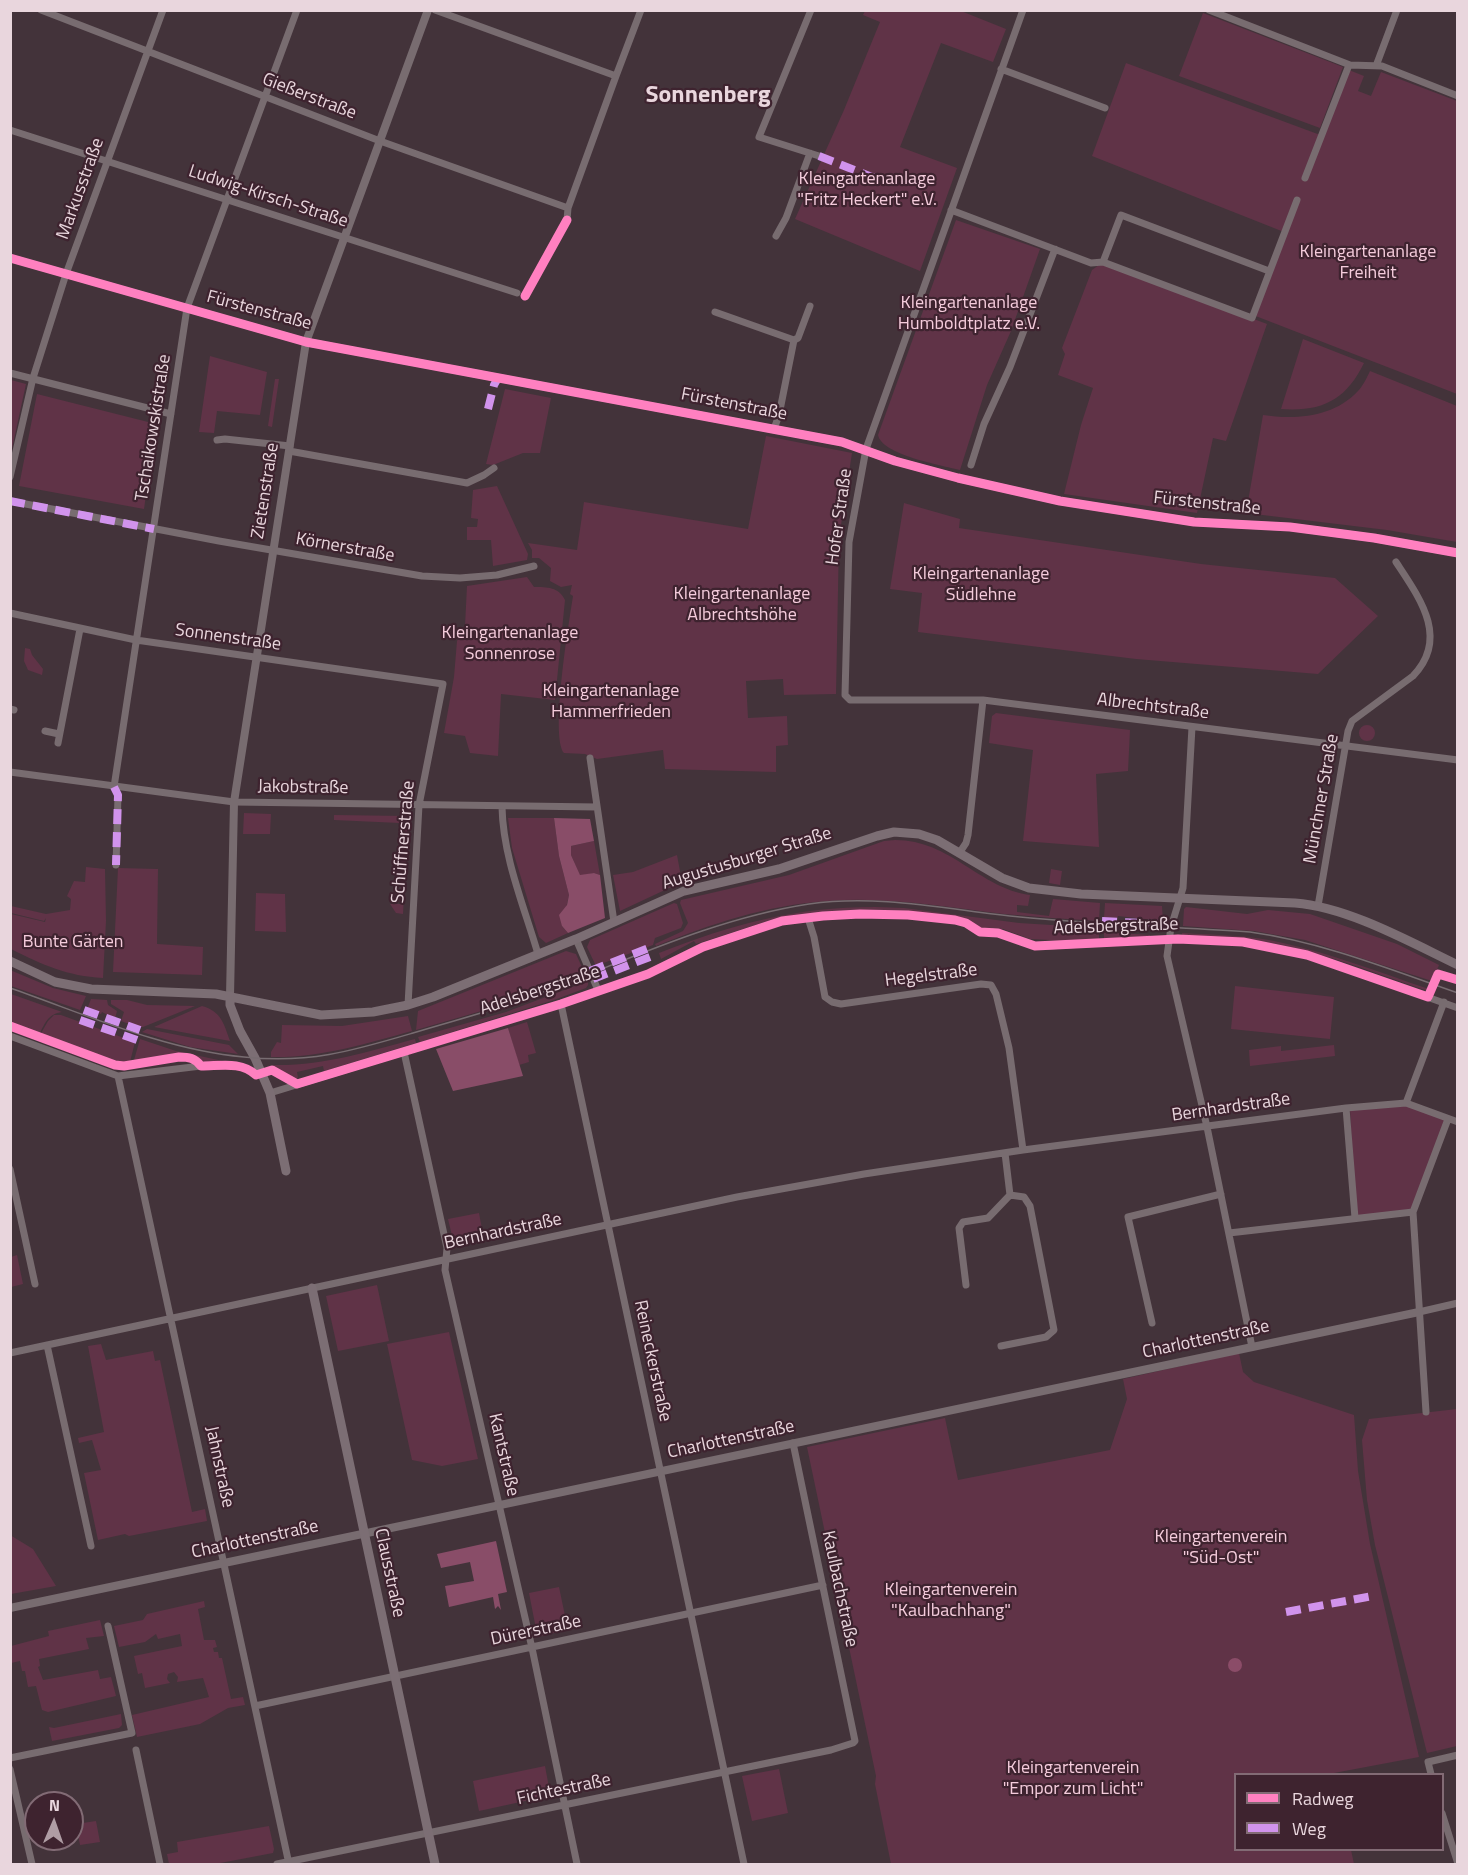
<!DOCTYPE html>
<html>
<head>
<meta charset="utf-8">
<style>
  body { margin:0 }
  #map { position:relative; width:1468px; height:1875px; overflow:hidden; background:#43333a; font-family:"Titillium Web",sans-serif }
  canvas { display:block }
  .frame { position:absolute; inset:0; border:12px solid #e9d6dd; pointer-events:none }
  .legend { position:absolute; left:1234px; top:1773px; width:210px; height:78px; box-sizing:border-box; background:#3e232f; border:2px solid #826b75; margin:0; padding:8px 10px; list-style:none; font-size:18px; color:#e9d6dd }
  .legend li { display:flex; align-items:center; gap:12px; height:30px }
  .legend b { width:30px; border:2px solid #826b75 }
  .north { position:absolute; left:24px; top:1791px; width:60px; height:60px; box-sizing:border-box; background:#3e232f; border:2px solid #826b75; border-radius:50%; rotate:2deg; font-size:16px; font-weight:700; line-height:24px; text-align:center; color:#e9d6dd }
  .north::after { content:''; display:block; margin:auto; width:21px; height:27px; background:#af9da4; clip-path:polygon(50% 0,100% 100%,50% 72%,0 100%) }
</style>
</head>
<body>
<div id="map">
<canvas width="1468" height="1875"></canvas>
<div class="frame"></div>
<ul class="legend">
<li><b style="height:8px;background:#ff80c0"></b>Radweg</li>
<li><b style="height:8px;background:#d193ec"></b>Weg</li>
</ul>
<div class="north">N</div>
</div>
<script>
const c = document.querySelector('canvas').getContext('2d');
c.lineJoin = 'round';
function fill(path, color) { c.fillStyle = color; c.fill(path, 'evenodd'); }
function trace(path, color, width, dash) { c.strokeStyle = color; c.lineWidth = width; c.lineCap = dash ? 'butt' : 'round'; c.setLineDash(dash || []); c.stroke(path); }
function drawText(font, color, halo, rows, align = 'center') {
  c.font = font + ' "Titillium Web",sans-serif'; c.lineWidth = 4.5; c.setLineDash([]); c.textBaseline = 'middle'; c.strokeStyle = halo; c.fillStyle = color; for (const [text, x, y, turn = 0] of rows) {
    c.save(); c.translate(x, y); c.rotate((+turn || 0) * Math.PI / 180); c.textAlign = isNaN(turn) ? turn : align; if (halo) c.strokeText(text, 0, 0); c.fillText(text, 0, 0); c.restore();
  }
}
fill(new Path2D(`
  M 865,11 L 961,11 L 1006,29 L 993,62 L 941,43 L 900,147 L 957,168 L 920,271 L 795,219 L 844,110 L 880,22 L 863,15 Z
  M 1203,13 L 1343,67 L 1320,128 L 1179,76 Z
  M 1126,63 L 1323,136 L 1349,70 L 1364,76 L 1358,91 L 1371,96 L 1381,72 L 1457,101 L 1457,394 L 1253,315 L 1284,232 L 1092,156 Z
  M 956,220 L 1040,249 L 1011,331 L 987,385 L 960,470 C 941,465 882,455 878,435 Z
  M 1103,262 L 1267,324 L 1226,441 L 1213,438 L 1197,513 L 1064,494 L 1081,425 L 1093,388 L 1058,375 L 1065,354 L 1062,348 L 1092,270 Z
  M 1303,339 L 1364,363 C 1346,400 1322,412 1281,409 Z
  M 210,356 L 267,372 L 260,415 L 217,411 L 214,433 L 199,432 Z
  M 1370,371 L 1457,406 L 1457,542 L 1387,530 L 1246,513 L 1263,415 C 1296,420 1334,417 1358,391 C 1363,386 1367,377 1370,371 Z
  M 275,379 L 279,379 L 272,427 L 268,426 Z
  M 11,380 L 26,384 L 11,453 L 10,380 Z
  M 505,389 L 551,398 L 540,453 L 523,453 L 493,465 L 486,464 Z
  M 37,394 L 156,424 L 144,509 L 19,486 Z
  M 766,436 L 852,453 L 839,538 L 836,694 L 784,695 L 783,679 L 746,681 L 748,718 L 787,716 L 788,745 L 776,746 L 776,772 L 665,769 L 663,750 L 597,759 L 585,754 L 564,753 C 550,736 569,622 573,596 L 570,594 L 572,585 L 561,587 L 550,581 L 551,568 L 539,558 L 532,558 L 532,550 L 528,543 L 577,550 L 584,502 L 748,529 Z
  M 497,486 L 528,554 L 527,560 L 493,566 L 491,540 L 467,540 L 467,527 L 477,527 L 478,519 L 471,518 L 473,490 Z
  M 904,503 L 960,519 L 959,528 L 1201,564 L 1335,578 L 1378,616 L 1318,674 L 1136,659 L 918,632 L 922,593 L 890,589 Z
  M 527,577 L 534,587 C 547,587 559,587 565,600 L 555,700 L 501,694 L 498,756 L 470,753 L 465,736 L 444,733 L 454,677 L 457,641 L 465,626 L 467,586 Z
  M 25,648 L 30,649 L 32,655 L 43,669 L 42,675 L 28,670 L 24,661 Z
  M 996,713 L 1130,730 L 1128,771 L 1096,774 L 1099,847 L 1023,841 L 1033,750 L 989,743 L 992,716 Z
  M1359 733a8 8 0 1 1 16 0a8 8 0 1 1-16 0Z
  M 244,813 L 271,814 L 270,834 L 243,834 Z
  M 334,815 L 405,816 L 408,818 L 403,914 L 396,913 L 390,904 L 401,904 L 400,823 L 334,820 Z
  M 508,818 L 554,818 L 559,856 L 569,895 L 562,926 L 568,933 L 546,943 L 539,937 L 512,848 Z
  M 895,840 C 951,840 979,888 1030,895 L 1028,906 L 1017,905 L 1017,912 L 1049,916 L 1053,899 L 1100,903 L 1099,921 C 1068,919 1036,917 1004,914 C 945,907 887,896 827,901 C 767,905 711,924 656,946 L 655,944 L 683,931 L 688,923 L 680,903 L 681,900 L 789,875 L 884,841 Z
  M 594,841 L 600,875 L 594,873 L 580,876 L 571,855 L 571,846 Z
  M 677,855 L 682,882 L 620,911 L 613,875 L 633,872 Z
  M 86,867 L 105,869 L 106,921 L 103,978 C 67,976 43,965 11,949 L 11,914 L 45,922 L 46,918 L 44,921 L 11,913 L 11,906 L 46,914 L 70,910 L 71,899 L 67,896 L 74,881 L 85,882 Z
  M 118,868 L 158,869 L 157,944 L 203,947 L 202,975 L 113,972 Z
  M 1051,869 L 1062,871 L 1060,885 L 1049,883 Z
  M 256,893 L 285,894 L 286,932 L 255,931 Z
  M 674,903 L 677,904 L 683,923 L 681,928 L 655,938 L 653,945 L 598,965 L 595,964 L 587,947 L 590,940 Z
  M 1105,903 L 1162,906 L 1163,921 L 1118,916 L 1117,919 L 1104,918 Z
  M 875,907 L 904,908 L 1019,923 L 1099,928 L 1099,939 L 1070,941 L 1030,939 L 1003,929 L 982,929 L 957,919 L 904,912 L 870,911 L 780,917 L 696,944 L 694,941 L 661,959 L 659,953 C 733,924 795,907 875,907 Z
  M 1186,907 L 1247,914 L 1268,910 L 1310,914 L 1397,944 L 1439,965 L 1432,981 L 1305,940 L 1254,931 L 1183,926 L 1184,909 Z
  M 1104,932 L 1150,935 L 1150,937 L 1104,939 Z
  M 1182,933 C 1215,935 1250,935 1283,943 C 1333,954 1381,973 1429,989 L 1428,991 C 1376,974 1324,952 1270,943 C 1242,938 1212,939 1183,938 Z
  M 566,951 L 576,954 L 585,974 L 502,1005 L 416,1030 L 418,1011 Z
  M 10,970 L 53,988 L 86,996 L 80,1010 L 11,986 Z
  M 588,981 L 588,985 L 586,988 L 554,1000 L 420,1042 L 418,1037 L 506,1012 Z
  M 1235,986 L 1334,997 L 1330,1039 L 1231,1029 Z
  M 11,994 L 62,1012 C 48,1014 45,1023 39,1035 L 11,1025 Z
  M 91,999 L 107,1000 L 108,1005 L 117,1011 L 115,1019 L 102,1012 L 101,1014 L 87,1009 Z
  M 111,1000 L 127,1000 L 147,1005 L 195,1006 L 143,1027 L 137,1027 L 121,1021 L 124,1012 L 111,1004 Z
  M 202,1006 C 221,1011 224,1024 230,1041 L 154,1027 Z
  M 54,1015 L 61,1015 L 135,1042 L 130,1062 L 124,1064 L 114,1063 L 40,1035 L 48,1021 Z
  M 408,1016 L 412,1031 C 365,1044 320,1058 271,1057 L 271,1052 L 277,1042 L 281,1043 L 282,1025 L 342,1026 Z
  M 527,1022 L 536,1053 L 528,1055 L 529,1062 L 519,1065 L 508,1028 Z
  M 147,1029 L 229,1045 L 238,1054 L 190,1047 L 142,1032 Z
  M 140,1039 L 176,1051 L 223,1061 L 205,1062 L 186,1055 L 136,1062 L 134,1060 Z
  M 415,1039 L 416,1043 L 324,1071 L 323,1066 L 297,1072 L 298,1078 L 293,1080 L 277,1072 L 273,1065 C 323,1066 367,1052 415,1039 Z
  M 1334,1045 L 1335,1056 L 1250,1066 L 1249,1050 L 1281,1046 L 1281,1051 Z
  M 1406,1103 L 1448,1119 L 1413,1212 L 1355,1218 L 1350,1108 Z
  M 479,1213 L 484,1240 L 457,1246 L 454,1244 L 448,1219 Z
  M 17,1255 L 23,1284 L 11,1287 L 11,1257 Z
  M 377,1285 L 389,1341 L 338,1351 L 326,1296 Z
  M 449,1332 L 478,1459 L 442,1466 L 412,1460 L 387,1344 Z
  M 101,1344 L 106,1360 L 153,1351 L 155,1361 L 160,1360 L 192,1512 L 205,1509 L 207,1521 L 129,1536 L 125,1534 L 98,1540 L 84,1473 L 101,1470 L 92,1440 L 79,1443 L 78,1438 L 104,1432 L 88,1346 Z
  M 1239,1353 L 1243,1372 L 1254,1382 L 1354,1415 L 1358,1471 L 1370,1544 L 1419,1757 L 1334,1773 L 1334,1774 L 1236,1774 L 1236,1850 L 1351,1850 L 1354,1864 L 891,1864 L 875,1784 L 876,1776 L 807,1447 L 945,1418 L 958,1480 L 1110,1450 L 1127,1399 L 1123,1379 Z
  M 1457,1409 L 1457,1746 L 1427,1753 L 1375,1545 L 1367,1500 L 1362,1440 L 1369,1419 Z
  M 10,1535 L 33,1549 L 56,1586 L 11,1594 Z
  M 559,1587 L 568,1630 L 540,1636 L 537,1634 L 529,1593 Z
  M 204,1601 L 205,1607 L 198,1609 L 204,1640 L 215,1640 L 217,1647 L 213,1648 L 214,1652 L 218,1652 L 219,1658 L 222,1658 L 231,1699 L 243,1697 L 245,1705 L 228,1708 L 200,1724 L 137,1737 L 132,1715 L 209,1697 L 203,1678 L 177,1682 L 178,1677 L 174,1672 L 168,1674 L 167,1679 L 170,1683 L 145,1688 L 142,1673 L 138,1674 L 134,1656 L 182,1646 L 180,1634 L 158,1639 L 156,1634 L 145,1642 L 119,1647 L 114,1626 L 143,1620 L 147,1614 Z
  M 100,1620 L 104,1636 L 86,1638 L 89,1649 L 39,1659 L 40,1666 L 38,1667 L 43,1680 L 98,1670 L 100,1679 L 111,1677 L 116,1696 L 48,1712 L 42,1710 L 36,1686 L 28,1687 L 25,1671 L 22,1671 L 20,1661 L 11,1663 L 11,1646 L 49,1636 L 48,1631 Z
  M 121,1714 L 122,1725 L 119,1728 L 52,1741 L 49,1727 L 54,1728 Z
  M 545,1766 L 550,1793 L 548,1796 L 479,1811 L 473,1781 Z
  M 779,1769 L 788,1813 L 752,1821 L 742,1776 Z
  M 96,1821 L 100,1842 L 80,1845 L 76,1824 Z
  M 269,1826 L 274,1849 L 273,1853 L 215,1864 L 169,1864 L 167,1854 L 178,1852 L 177,1842 Z`), '#603347');
fill(new Path2D(`
  M 554,818 L 590,819 L 594,841 L 571,846 L 571,855 L 580,875 L 594,873 L 600,875 L 605,918 L 568,933 L 562,926 L 559,915 L 567,905 L 569,895 L 559,856 Z
  M 508,1028 L 523,1076 L 453,1091 L 436,1049 Z
  M 496,1541 L 507,1592 L 498,1594 L 501,1610 L 498,1606 L 495,1609 L 493,1597 L 449,1607 L 445,1586 L 474,1581 L 470,1562 L 441,1568 L 437,1554 Z`), '#894d68');
fill(new Path2D(`
  M1228 1665a7 7 0 1 1 14 0a7 7 0 1 1-14 0Z`), '#8b4c68');
trace(new Path2D(`
  M 41,10 L 380,141 L 568,208
  M 435,10 L 616,76
  M 811,10 L 759,137 L 819,156
  M 1023,10 L 866,449 L 849,542 L 845,695 L 850,700 L 983,700 L 1458,760
  M 1209,10 L 1350,65 L 1382,66 L 1458,96
  M 1376,66 L 1397,10
  M 1001,69 L 1105,108
  M 10,130 L 517,293
  M 1305,178 L 1349,65
  M 951,210 L 1091,263 L 1103,262 L 1252,318 L 1297,200
  M 567,220 L 568,208 L 616,76 L 641,10
  M 776,236 L 786,218 L 810,153
  M 1103,262 L 1121,215 L 1269,271
  M 715,312 L 794,340 L 779,415 L 774,429
  M 794,340 L 798,338 L 810,306
  M 10,373 L 171,414
  M 217,440 L 225,439 L 290,446
  M 289,451 L 467,483 L 484,475 L 494,468
  M 971,465 L 984,424 L 1010,367 L 1055,249
  M 10,477 L 33,378 L 66,274 L 163,10
  M 10,501 L 219,541 L 422,576 L 460,578 L 497,575 L 534,566
  M 10,613 L 136,640 L 443,684 L 419,805 L 408,1005
  M 10,709 L 14,710
  M 1192,727 L 1183,888 L 1171,927 L 1167,956 L 1207,1127 L 1252,1347
  M 45,731 L 59,734
  M 58,743 L 80,629
  M 590,758 L 614,922
  M 10,772 L 234,802 L 597,807
  M 502,807 C 503,857 524,906 538,954
  M 960,852 L 966,843 L 968,835 L 983,700
  M 116,865 L 118,795 L 114,787 L 187,308 L 297,10
  M 1318,906 L 1348,731 L 1352,721 L 1413,676 C 1450,638 1419,597 1396,562
  M 993,932 L 1035,946 L 1048,946 L 1178,939 L 1243,942
  M 576,939 L 598,990
  M 1320,959 L 1458,1008
  M 561,1004 L 744,1864
  M 10,1036 L 118,1076 L 201,1066
  M 404,1052 L 447,1248 L 445,1270 L 532,1648 L 577,1864
  M 118,1076 L 289,1864
  M 270,1093 L 561,1004 L 648,974 L 703,947 L 782,921 L 808,918 L 814,937 L 825,997 L 832,1002 L 841,1004 L 981,984 L 991,985 L 996,994 L 1009,1048 L 1023,1150
  M 1406,1103 L 1444,1002
  M 1346,1108 L 1355,1218
  M 10,1169 L 35,1284
  M 1229,1233 L 1413,1212
  M 966,1285 L 959,1228 L 963,1222 L 988,1218 L 1010,1195
  M 1419,1312 L 1458,1303
  M 1152,1323 L 1128,1217 L 1221,1194
  M 47,1345 L 91,1546
  M 1001,1346 L 1046,1337 L 1054,1330 L 1030,1206 L 1024,1197 L 1010,1195 L 1005,1153
  M 10,1353 L 737,1197 L 864,1174 L 1023,1150 L 1346,1108 L 1406,1103 L 1458,1122
  M 1426,1412 L 1413,1212 L 1448,1119
  M 255,1706 L 823,1585
  M 136,1750 L 160,1864
  M 10,1758 L 132,1733 L 108,1626
  M 10,1769 L 32,1864
  M 1431,1774 L 1428,1762 L 1458,1755
  M 1442,1813 L 1458,1864
  M 277,1864 L 831,1750 L 853,1743 L 855,1741 L 793,1443`), '#786c70', 7);
trace(new Path2D(`
  M 10,258 L 306,342 L 842,442 L 895,461 L 958,478 L 1060,501 L 1194,522 L 1290,527 L 1374,538 L 1458,553
  M 230,996 L 234,802 L 306,342 L 428,10
  M 10,1608 L 1419,1312`), '#786c70', 8);
trace(new Path2D(`
  M 10,961 L 55,982 L 91,989 L 216,994 L 321,1015 L 373,1012 L 408,1005 L 433,997 L 576,939 L 684,891 L 779,869 L 877,836 L 894,832 L 919,834 L 937,840 L 1002,878 L 1029,888 L 1081,894 L 1295,903 C 1348,907 1410,942 1458,965
  M 230,996 L 230,1005 L 240,1031 L 255,1058 L 270,1093 L 286,1171
  M 312,1288 L 435,1864`), '#7c6e74', 9);
trace(new Path2D(`
  M 10,988 C 85,1014 164,1050 244,1057 C 309,1064 352,1051 413,1033 C 452,1021 492,1011 530,997 C 622,963 711,919 809,904 C 880,894 950,910 1020,917 C 1096,924 1173,927 1250,932 C 1322,942 1389,969 1458,993`), '#786c71', 1.5);
trace(new Path2D(`
  M 819,156 L 885,182
  M 488,409 L 494,385 L 498,378
  M 10,501 L 154,529
  M 114,787 L 118,795 L 116,865
  M 1102,921 L 1163,924
  M 590,971 L 649,948
  M 593,979 L 655,955
  M 84,1010 L 140,1030
  M 80,1020 L 137,1040
  M 1286,1612 L 1373,1596`), '#d193ec', 8, [15, 8]);
trace(new Path2D(`
  M 10,258 L 306,342 L 842,442 L 895,461 L 958,478 L 1060,501 L 1194,522 L 1290,527 L 1374,538 L 1458,553
  M 525,296 L 567,220
  M 10,1026 L 115,1065 L 124,1066 L 179,1057 C 189,1057 195,1058 201,1066 C 221,1066 241,1061 256,1075 L 272,1070 L 297,1084 L 561,1004 L 648,974 L 703,947 L 782,921 L 823,916 L 860,914 L 908,915 L 955,920 L 966,923 L 980,932 L 998,933 L 1035,946 L 1178,939 L 1243,942 L 1307,955 L 1428,997 L 1438,974 L 1458,980`), '#ff80c0', 9);
drawText('18px', '#e9d6dd', '#3e232f', [
  ["Gießerstraße",309,97,21],
  ["Markusstraße",81,189,-70],
  ["Ludwig-Kirsch-Straße",268,197,18],
  ["Fürstenstraße",259,311,15],
  ["Fürstenstraße",734,405,11],
  ["Tschaikowskistraße",154,428,-81],
  ["Zietenstraße",266,491,-81],
  ["Fürstenstraße",1207,504,6],
  ["Hofer Straße",840,517,-82],
  ["Körnerstraße",345,548,10],
  ["Sonnenstraße",228,638,8],
  ["Albrechtstraße",1153,707,7],
  ["Jakobstraße",303,788,1],
  ["Münchner Straße",1322,799,-80],
  ["Schüffnerstraße",404,842,-85],
  ["Augustusburger Straße",747,859,-17],
  ["Adelsbergstraße",1116,927,-2],
  ["Hegelstraße",931,976,-7],
  ["Adelsbergstraße",540,991,-18],
  ["Bernhardstraße",1231,1108,-8],
  ["Bernhardstraße",503,1232,-12],
  ["Charlottenstraße",1206,1340,-12],
  ["Reineckerstraße",652,1361,78],
  ["Charlottenstraße",731,1440,-12],
  ["Kantstraße",503,1455,77],
  ["Jahnstraße",219,1467,78],
  ["Charlottenstraße",255,1540,-12],
  ["Clausstraße",389,1573,78],
  ["Kaulbachstraße",839,1589,78],
  ["Dürerstraße",536,1631,-12],
  ["Fichtestraße",564,1790,-12]
]);
drawText('18px', '#f5ccdc', '#3e232f', [
  ["Kleingartenanlage",867,180],
  ["\"Fritz Heckert\" e.V.",867,201],
  ["Kleingartenanlage",1368,253],
  ["Freiheit",1368,274],
  ["Kleingartenanlage",969,304],
  ["Humboldtplatz e.V.",969,325],
  ["Kleingartenanlage",981,575],
  ["Südlehne",981,596],
  ["Kleingartenanlage",742,595],
  ["Albrechtshöhe",742,616],
  ["Kleingartenanlage",510,634],
  ["Sonnenrose",510,655],
  ["Kleingartenanlage",611,692],
  ["Hammerfrieden",611,713],
  ["Bunte Gärten",73,943],
  ["Kleingartenverein",1221,1538],
  ["\"Süd-Ost\"",1221,1559],
  ["Kleingartenverein",951,1591],
  ["\"Kaulbachhang\"",951,1612],
  ["Kleingartenverein",1073,1769],
  ["\"Empor zum Licht\"",1073,1790]
]);
drawText('bold 24px', '#e9d6dd', '#3e232f', [
  ["Sonnenberg",708,96]
]);
</script>
</body>
</html>
